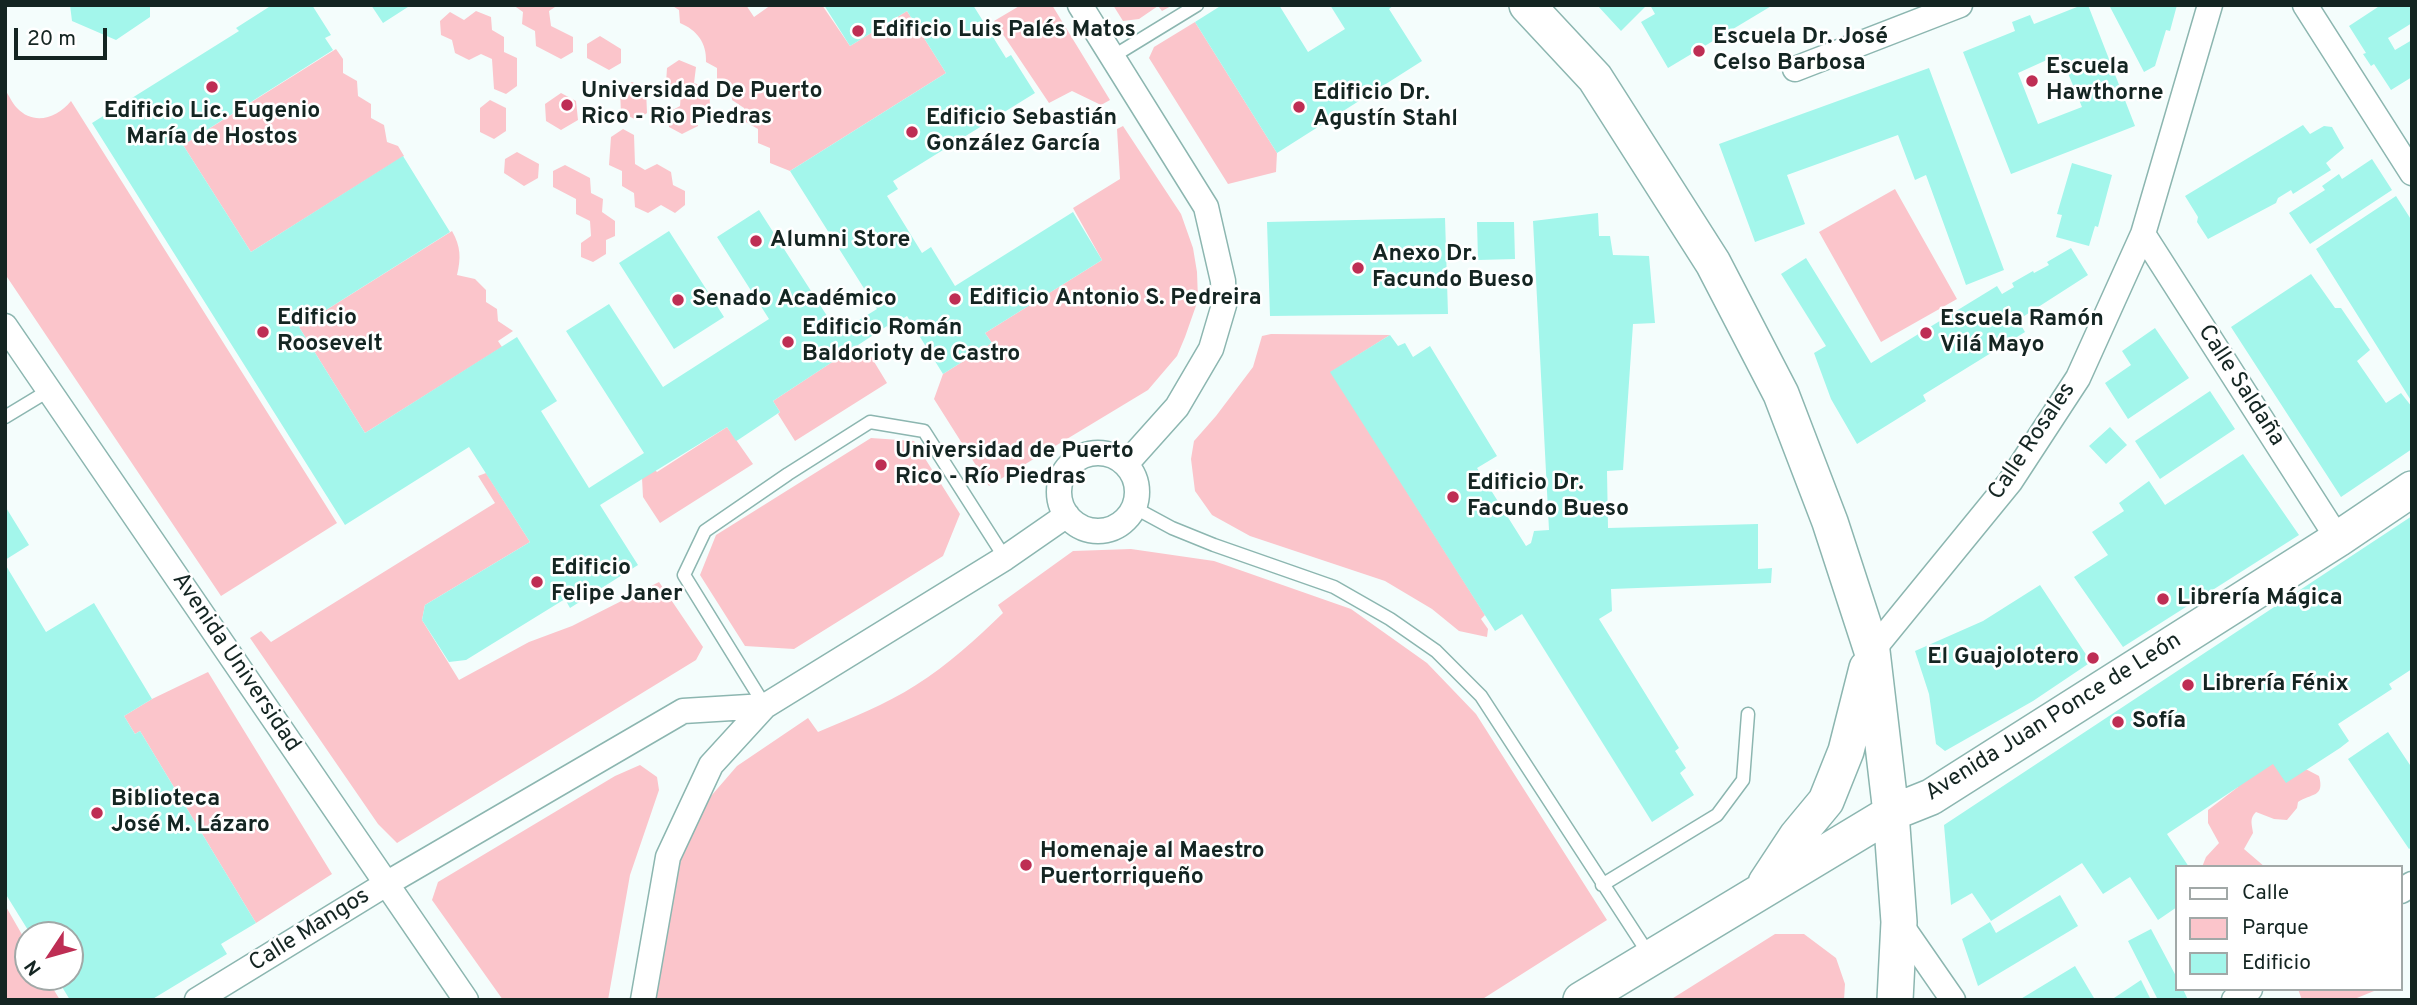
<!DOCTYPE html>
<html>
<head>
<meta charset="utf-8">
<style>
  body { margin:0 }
  #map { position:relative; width:2417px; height:1005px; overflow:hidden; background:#f4fdfc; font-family:Overpass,sans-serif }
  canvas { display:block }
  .frame { position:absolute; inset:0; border:7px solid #142522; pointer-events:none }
  .legend { position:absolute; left:2175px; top:865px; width:228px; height:126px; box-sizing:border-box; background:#fff; border:2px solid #a1a8a7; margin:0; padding:9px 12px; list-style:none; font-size:21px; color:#142522 }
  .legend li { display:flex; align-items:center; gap:14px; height:35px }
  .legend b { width:35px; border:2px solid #a1a8a7 }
  .north { position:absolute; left:14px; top:921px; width:70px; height:70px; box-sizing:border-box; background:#fff; border:2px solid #a1a8a7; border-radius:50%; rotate:234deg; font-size:19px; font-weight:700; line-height:28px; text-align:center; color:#142522 }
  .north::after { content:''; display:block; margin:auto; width:24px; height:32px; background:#be2e54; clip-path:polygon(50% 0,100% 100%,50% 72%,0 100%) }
  .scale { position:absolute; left:14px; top:28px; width:93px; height:32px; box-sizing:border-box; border:4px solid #142522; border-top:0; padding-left:9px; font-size:21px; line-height:24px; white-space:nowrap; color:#142522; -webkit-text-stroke:5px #fff; paint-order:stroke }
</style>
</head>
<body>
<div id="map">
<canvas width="2417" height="1005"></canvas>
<div class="frame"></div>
<ul class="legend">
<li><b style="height:9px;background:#fff"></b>Calle</li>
<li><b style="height:19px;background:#fbc5cb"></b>Parque</li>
<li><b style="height:19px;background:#a3f6eb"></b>Edificio</li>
</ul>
<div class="north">N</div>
<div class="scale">20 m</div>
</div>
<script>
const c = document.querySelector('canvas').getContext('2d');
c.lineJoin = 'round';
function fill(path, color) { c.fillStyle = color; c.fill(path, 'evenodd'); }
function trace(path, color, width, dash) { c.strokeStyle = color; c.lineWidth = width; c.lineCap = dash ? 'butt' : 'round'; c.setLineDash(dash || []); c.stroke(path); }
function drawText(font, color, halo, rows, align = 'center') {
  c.font = font + ' Overpass,sans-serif'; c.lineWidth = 5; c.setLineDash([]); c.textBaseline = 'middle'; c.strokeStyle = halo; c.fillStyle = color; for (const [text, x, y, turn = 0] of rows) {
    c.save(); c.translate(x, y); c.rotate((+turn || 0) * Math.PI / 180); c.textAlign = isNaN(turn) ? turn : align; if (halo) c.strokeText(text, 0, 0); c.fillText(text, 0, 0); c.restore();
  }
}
fill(new Path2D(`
  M 513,5 L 558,5 L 549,11 L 551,26 L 573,37 L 573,52 L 561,59 L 536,46 L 535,31 L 522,24 L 523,12 Z
  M 671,5 L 746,5 L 754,17 L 771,5 L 822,5 L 850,46 L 907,11 L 946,73 L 790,171 L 770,163 L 770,148 L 758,143 L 758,129 L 744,121 L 744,108 L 732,100 L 731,86 L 717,80 L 717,68 L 706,62 C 707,43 697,30 680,23 L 679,10 Z
  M 1021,5 L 1052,5 L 1110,100 L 1101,105 L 1072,91 L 1049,103 L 994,21 Z
  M 1113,5 L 1173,5 L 1162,11 L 1158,6 L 1139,19 L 1123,21 Z
  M 476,11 L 491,17 L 492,30 L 504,37 L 504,52 L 517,58 L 517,86 L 506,94 L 494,89 L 492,59 L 481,54 L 469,60 L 455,53 L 452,40 L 441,35 L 440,21 L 450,12 L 464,20 Z
  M 1195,22 L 1277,153 L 1276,172 L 1228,184 L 1149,58 L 1154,47 Z
  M 600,36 L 621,49 L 621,63 L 609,70 L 587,58 L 587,44 Z
  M 336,49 L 343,59 L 343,73 L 357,81 L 358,96 L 371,104 L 371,118 L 384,125 L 387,142 L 398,146 L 404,156 L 251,252 L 183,145 Z
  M 679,60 L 696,67 L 694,83 L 709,89 L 710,105 L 698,112 L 698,126 L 682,134 L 669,127 L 669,112 L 680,106 L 681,92 L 666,84 L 667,68 Z
  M 632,82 L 646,89 L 647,113 L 637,120 L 621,113 L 620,90 Z
  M 5,90 C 9,95 12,103 17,108 C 34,126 57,118 71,101 L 337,523 L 221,596 L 5,274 Z
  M 561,93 L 576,101 L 578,120 L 561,130 L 546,121 L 545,104 Z
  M 490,100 L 506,108 L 506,131 L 494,139 L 480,132 L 480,108 Z
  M 1123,126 L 1181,214 L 1193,248 L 1197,272 L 1198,300 L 1185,337 L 1177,356 L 1148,390 L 989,486 L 934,399 L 943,374 L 992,343 L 985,333 L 1102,260 L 1073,208 L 1120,179 L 1117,129 Z
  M 623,129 L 634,135 L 635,164 L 645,170 L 657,164 L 671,172 L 673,185 L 685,191 L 685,205 L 675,213 L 661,205 L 648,213 L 635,207 L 634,193 L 622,186 L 622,171 L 609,165 L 611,137 Z
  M 517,152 L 539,164 L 538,178 L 524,186 L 504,173 L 505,159 Z
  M 565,165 L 590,178 L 591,193 L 603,199 L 602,212 L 615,221 L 615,236 L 606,240 L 606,254 L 593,262 L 581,257 L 581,243 L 591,236 L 590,221 L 576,214 L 576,199 L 553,187 L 553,171 Z
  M 1895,189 L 1957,299 L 1881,342 L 1819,232 Z
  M 452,231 C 461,247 461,258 457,275 L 475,279 L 486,290 L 486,302 L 497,309 L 498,321 L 513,331 L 498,341 L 502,347 L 365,433 L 299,327 Z
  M 1271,334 L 1390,335 L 1331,372 L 1485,615 L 1481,619 L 1488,629 L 1487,637 L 1459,631 L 1432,609 L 1385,581 L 1250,536 L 1212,515 L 1195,491 L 1191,459 L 1194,441 L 1216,416 L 1253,367 L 1262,336 Z
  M 858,345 L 866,357 L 870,355 L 887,383 L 795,441 L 778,414 L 780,412 L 773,401 Z
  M 727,427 L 753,464 L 660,523 L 643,497 L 642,478 L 655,470 L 657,472 Z
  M 871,438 L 914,441 L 960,514 L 943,556 L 794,649 L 745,646 L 700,575 L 716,535 Z
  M 486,473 L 530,542 L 425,605 L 422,620 L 459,680 L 529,642 L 572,626 L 659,582 L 703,647 L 696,660 L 397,843 L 378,824 L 250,638 L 261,631 L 271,642 L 495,503 L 478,476 Z
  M 1131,549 L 1214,561 L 1351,609 L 1427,663 L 1476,714 L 1607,920 L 1481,1000 L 653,1000 L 678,860 L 705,803 L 737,766 L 808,718 L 818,732 C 851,718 885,705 916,685 C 948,665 976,639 1003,613 L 998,605 L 1073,551 Z
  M 208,672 L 332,874 L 256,923 L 140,731 L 135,734 L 124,716 L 152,699 Z
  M 2231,761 L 2296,764 L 2319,776 C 2325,798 2311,793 2298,802 L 2297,808 L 2287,820 L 2274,819 L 2256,812 C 2249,819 2252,824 2253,833 L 2244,849 L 2265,867 L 2202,867 L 2206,857 L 2219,843 L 2208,823 L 2208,810 L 2238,787 Z
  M 640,765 L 657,777 L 659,790 L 630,875 L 608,1000 L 503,1000 L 432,900 L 438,882 L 615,776 Z
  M 5,905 L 28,945 L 28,977 L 46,977 L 60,1000 L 5,1000 Z
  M 1775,934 L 1804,934 L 1836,958 L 1845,984 L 1844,1000 L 1670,1000 Z
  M 2298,989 L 2379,989 L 2352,1000 L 2302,1000 Z`), '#fbc5cb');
fill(new Path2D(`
  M 70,5 L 150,5 L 150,17 L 116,40 L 72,21 Z
  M 272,5 L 312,5 L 331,35 L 325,38 L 333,50 L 183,145 L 251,252 L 403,156 L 450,232 L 299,327 L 365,433 L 517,337 L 557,401 L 541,411 L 589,488 L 644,453 L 566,331 L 609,304 L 663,387 L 769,319 L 717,237 L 759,210 L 838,333 L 877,309 L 790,171 L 946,73 L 907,11 L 850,46 L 824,5 L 973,5 L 1006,58 L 1011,55 L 1035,93 L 893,181 L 898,189 L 887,196 L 922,253 L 931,247 L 955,286 L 1073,212 L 1102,260 L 985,333 L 992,343 L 943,374 L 907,316 L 888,328 L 887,326 L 773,401 L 780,412 L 738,440 L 736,441 L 727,427 L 600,505 L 638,565 L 570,608 L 565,599 L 466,660 L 449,662 L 422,620 L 425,605 L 530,542 L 469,447 L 345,525 L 92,123 L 239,31 L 236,28 Z
  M 371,5 L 411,5 L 383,23 Z
  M 1222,5 L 1279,5 L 1308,52 L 1345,29 L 1330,5 L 1394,5 L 1389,9 L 1422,61 L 1277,153 L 1195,22 Z
  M 1597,5 L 1647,5 L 1621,31 Z
  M 1650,5 L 1773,5 L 1668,68 L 1641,22 L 1655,14 Z
  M 2082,5 L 2088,5 L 2135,126 L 2011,174 L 1963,52 L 2015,31 L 2012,22 L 2030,15 L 2034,24 ZM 2060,54 L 2082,107 L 2038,124 L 2018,73 Z
  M 2109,5 L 2177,5 L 2170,31 L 2166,30 L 2155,66 L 2144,72 Z
  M 2381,5 L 2412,5 L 2412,23 L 2388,38 L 2395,50 L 2412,40 L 2412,77 L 2391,90 L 2374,64 L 2371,66 L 2363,54 L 2366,53 L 2349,26 Z
  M 1929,68 L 2004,270 L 1966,285 L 1926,175 L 1915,180 L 1898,135 L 1787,175 L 1805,224 L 1755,242 L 1719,144 Z
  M 2303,125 L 2310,134 L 2324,126 L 2332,127 L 2344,148 L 2326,163 L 2331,170 L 2293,194 L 2291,190 L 2278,198 L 2276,203 L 2208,239 L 2197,222 L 2198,217 L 2185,196 Z
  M 2372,159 L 2392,190 L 2310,244 L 2289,213 L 2325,190 L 2322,186 L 2339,174 L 2342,179 Z
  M 2072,163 L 2112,175 L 2098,227 L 2095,226 L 2089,246 L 2056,237 L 2062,215 L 2057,214 Z
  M 2396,196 L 2412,221 L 2412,402 L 2316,249 Z
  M 1598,213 L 1599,236 L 1610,236 L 1613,255 L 1649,256 L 1655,323 L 1633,324 L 1623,470 L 1607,471 L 1608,528 L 1758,524 L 1758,569 L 1772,568 L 1771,583 L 1611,589 L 1612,611 L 1599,619 L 1679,748 L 1675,751 L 1686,768 L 1680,773 L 1694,795 L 1652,822 L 1522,614 L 1495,631 L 1330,372 L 1390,335 L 1398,346 L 1405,343 L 1413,357 L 1430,346 L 1497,456 L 1477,468 L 1526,546 L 1531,543 L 1534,531 L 1549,530 L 1533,221 Z
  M 1445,218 L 1448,314 L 1270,316 L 1267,222 Z
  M 1477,222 L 1514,222 L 1515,259 L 1478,260 Z
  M 669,231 L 724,317 L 674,349 L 619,263 Z
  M 2071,248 L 2088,275 L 2018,320 L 2025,332 L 1923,395 L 1926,401 L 1857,444 L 1831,399 L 1814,353 L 1826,346 L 1781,274 L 1806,258 L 1871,363 L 1997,286 L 2002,294 L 2014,287 L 2012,283 L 2033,271 L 2034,273 L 2049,265 L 2047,262 Z
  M 2311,274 L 2335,308 L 2341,308 L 2370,350 L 2357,361 L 2386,403 L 2401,393 L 2412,407 L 2412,449 L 2341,497 L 2231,327 Z
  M 2155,328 L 2189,378 L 2128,419 L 2105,383 L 2131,365 L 2122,351 Z
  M 2210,391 L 2235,429 L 2160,479 L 2135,441 Z
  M 2110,427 L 2127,445 L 2106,464 L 2089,446 Z
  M 2243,454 L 2299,535 L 2123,647 L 2074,577 L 2108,555 L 2092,532 L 2124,511 L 2119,503 L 2149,481 L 2165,505 Z
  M 5,506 L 29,545 L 5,560 Z
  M 2412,516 L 2412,669 L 2389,684 L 2392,689 L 2338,724 L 2349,741 L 2340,748 L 2286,783 L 2273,764 L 2167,834 L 2189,867 L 2177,867 L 2177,907 L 2158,920 L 2130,877 L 2103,894 L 2082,863 L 1991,921 L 1972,893 L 1951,905 L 1944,825 Z
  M 5,564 L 46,632 L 94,603 L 152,699 L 124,716 L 135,734 L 140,731 L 256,923 L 221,944 L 227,954 L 151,1000 L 70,1000 L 56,977 L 70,977 L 70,935 L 31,935 L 5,893 Z
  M 2040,585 L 2091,662 L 2033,701 L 1945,751 L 1936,744 L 1929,694 L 1915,651 L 1983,621 Z
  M 2388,732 L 2412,768 L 2412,847 L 2409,849 L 2348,759 Z
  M 2060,895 L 2078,926 L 1978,986 L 1962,939 L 1990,922 L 1996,933 Z
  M 2151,929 L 2177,978 L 2177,989 L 2183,989 L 2188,1000 L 2158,1000 L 2128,941 Z
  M 2075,966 L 2094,998 L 2090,1000 L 2019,1000 Z
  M 2141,980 L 2151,1000 L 2111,1000 Z`), '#a3f6eb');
const lane = new Path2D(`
  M 1112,57 L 1197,5
  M 5,417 L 48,391
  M 1135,508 L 1172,528 L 1214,545 L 1334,587 L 1390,619 L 1436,651 L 1481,696 L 1650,956
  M 765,706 L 684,575 L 705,531 L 788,474 L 870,422 L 924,431 L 1005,558
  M 1602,885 L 1717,815 L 1743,780 L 1748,714`);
const street = new Path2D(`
  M 1080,5 L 1206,207 L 1223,281 L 1224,305 L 1211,349 L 1177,407 L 1126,464
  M 2305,5 L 2412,173
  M 1795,69 L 1960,5
  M 2143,234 L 2338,539
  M 5,326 L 466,1000
  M1059 492a39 39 0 1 1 78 0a39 39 0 1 1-78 0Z
  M 1872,651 L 2010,482 L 2078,378 L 2143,234 L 2210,5
  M 2401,891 L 2412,884
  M 1899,922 L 1953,1000
  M 197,1000 L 386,884 L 683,711 L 765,706
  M 643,1000 L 668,857 L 711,765 L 765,706 L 1005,558 L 1067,515
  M 2234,1000 L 2250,989`);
const secondary = new Path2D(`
  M 1527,5 L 1595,78 L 1713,263 L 1781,394 L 1830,522 L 1872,651 L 1891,813 L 1899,922 L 1895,1000
  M 1766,883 L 1797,836 L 1826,801 L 1846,751 L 1867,668
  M 1581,1000 L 1891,813 L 1931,797 L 2338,539 L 2412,489`);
trace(lane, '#8cb6b0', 15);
trace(street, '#8cb6b0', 27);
trace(secondary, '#8cb6b0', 38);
trace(lane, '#fff', 12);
trace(street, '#fff', 24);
trace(secondary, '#fff', 35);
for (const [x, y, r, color] of [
  [858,31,7,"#be2e54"],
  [1699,51,7,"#be2e54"],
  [2032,81,7,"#be2e54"],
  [212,87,7,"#be2e54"],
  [567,105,7,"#be2e54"],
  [1299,107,7,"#be2e54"],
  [912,132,7,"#be2e54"],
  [756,241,7,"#be2e54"],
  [1358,268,7,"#be2e54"],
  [955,299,7,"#be2e54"],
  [678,300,7,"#be2e54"],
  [263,332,7,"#be2e54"],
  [1926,333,7,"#be2e54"],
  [788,342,7,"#be2e54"],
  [881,465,7,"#be2e54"],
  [1453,497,7,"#be2e54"],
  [537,582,7,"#be2e54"],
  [2163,599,7,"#be2e54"],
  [2093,658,7,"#be2e54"],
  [2188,685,7,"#be2e54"],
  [2118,722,7,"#be2e54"],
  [97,813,7,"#be2e54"],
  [1026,865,7,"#be2e54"]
]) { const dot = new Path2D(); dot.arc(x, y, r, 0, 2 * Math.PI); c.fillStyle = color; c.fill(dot); trace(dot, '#fff', 2.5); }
drawText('bold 23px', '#142522', '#fff', [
  ["Edificio Luis Palés Matos",872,31],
  ["Escuela Dr. José",1713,38],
  ["Celso Barbosa",1713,64],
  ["Escuela",2046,68],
  ["Hawthorne",2046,94],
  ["Universidad De Puerto",581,92],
  ["Rico - Rio Piedras",581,118],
  ["Edificio Dr.",1313,94],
  ["Agustín Stahl",1313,120],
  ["Edificio Lic. Eugenio",212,112,"center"],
  ["María de Hostos",212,138,"center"],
  ["Edificio Sebastián",926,119],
  ["González García",926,145],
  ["Alumni Store",770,241],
  ["Anexo Dr.",1372,255],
  ["Facundo Bueso",1372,281],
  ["Edificio Antonio S. Pedreira",969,299],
  ["Senado Académico",692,300],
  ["Edificio",277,319],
  ["Roosevelt",277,345],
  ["Escuela Ramón",1940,320],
  ["Vilá Mayo",1940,346],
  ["Edificio Román",802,329],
  ["Baldorioty de Castro",802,355],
  ["Universidad de Puerto",895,452],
  ["Rico - Río Piedras",895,478],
  ["Edificio Dr.",1467,484],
  ["Facundo Bueso",1467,510],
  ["Edificio",551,569],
  ["Felipe Janer",551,595],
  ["Librería Mágica",2177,599],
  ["El Guajolotero",2079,658,"right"],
  ["Librería Fénix",2202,685],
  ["Sofía",2132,722],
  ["Biblioteca",111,800],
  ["José M. Lázaro",111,826],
  ["Homenaje al Maestro",1040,852],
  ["Puertorriqueño",1040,878]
], 'left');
drawText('23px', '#142522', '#fff', [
  ["Calle Saldaña",2240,386,57],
  ["Calle Rosales",2033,442,-56],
  ["Avenida Universidad",235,663,56],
  ["Avenida Juan Ponce de León",2054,718,-32],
  ["Calle Mangos",310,931,-32]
]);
</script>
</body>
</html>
